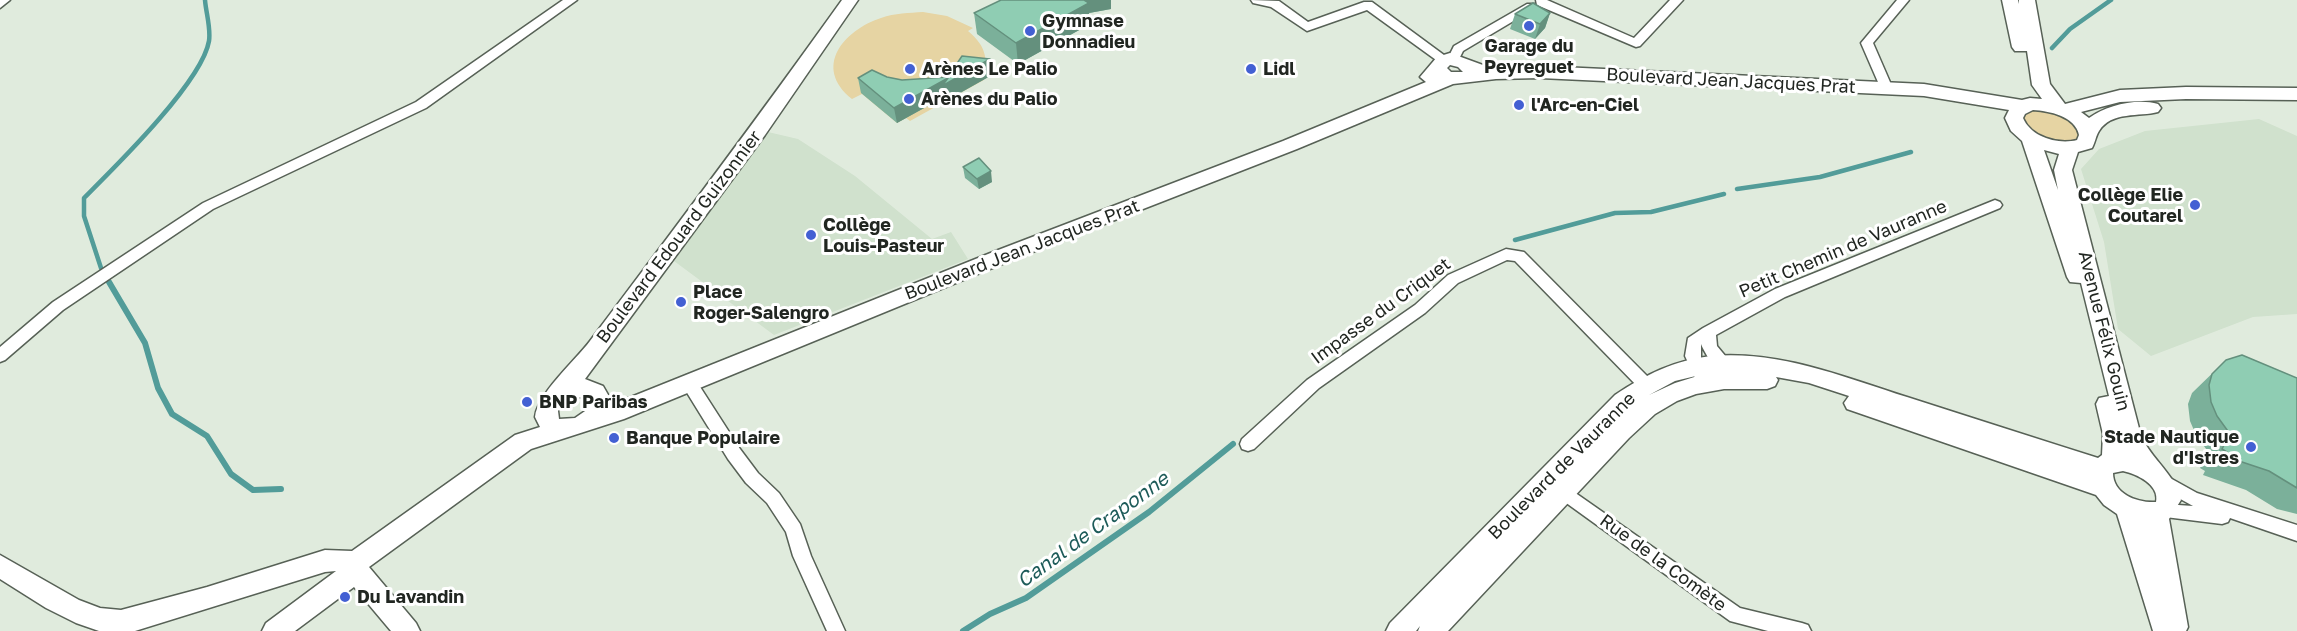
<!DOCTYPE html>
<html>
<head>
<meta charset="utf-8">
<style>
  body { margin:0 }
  canvas { display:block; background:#e0ebdd }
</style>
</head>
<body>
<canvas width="2297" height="631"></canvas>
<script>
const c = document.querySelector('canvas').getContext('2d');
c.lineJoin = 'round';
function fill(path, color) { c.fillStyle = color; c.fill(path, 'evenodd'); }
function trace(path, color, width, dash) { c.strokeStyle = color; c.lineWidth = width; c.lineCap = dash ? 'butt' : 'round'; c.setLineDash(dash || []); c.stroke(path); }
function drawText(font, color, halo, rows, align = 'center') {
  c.font = font + ' "Golos Text",sans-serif'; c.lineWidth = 6; c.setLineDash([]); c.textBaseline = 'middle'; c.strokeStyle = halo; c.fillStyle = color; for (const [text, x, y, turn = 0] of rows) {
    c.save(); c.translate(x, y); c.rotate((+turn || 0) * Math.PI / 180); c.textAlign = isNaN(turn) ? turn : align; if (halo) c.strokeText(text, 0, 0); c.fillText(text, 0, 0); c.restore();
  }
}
fill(new Path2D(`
  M 2259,119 L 2297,136 L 2297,314 L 2253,317 L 2151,356 L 2118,329 L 2104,242 L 2081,169 L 2099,149 L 2145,131 Z
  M 768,132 L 798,139 L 855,176 L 932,239 L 951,232 L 968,259 L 774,335 L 674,261 Z`), '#d0e1cd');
fill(new Path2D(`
  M 923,12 L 947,16 L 973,28 L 968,31 C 986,46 988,58 984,80 L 910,121 L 906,118 L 897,123 L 862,94 L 852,99 C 812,67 844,30 881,18 C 895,13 909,13 923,12 Z
  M 2033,109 C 2053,110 2072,116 2080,135 L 2077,140 L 2064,144 L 2035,136 L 2022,119 L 2023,115 Z`), '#e6d4a3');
trace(new Path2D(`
  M 2052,48 L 2070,29 L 2111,0
  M 1737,189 L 1820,177 L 1911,152
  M 1515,240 L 1615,213 L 1651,212 L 1724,194
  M 101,268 L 84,216 L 84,198 C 115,167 202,82 209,41 C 211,28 206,13 205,0
  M 108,280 L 110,283`), '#529c99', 4.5);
trace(new Path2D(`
  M 109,282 L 145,343 L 158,388 L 172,414 L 207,436 L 231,474 L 253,490 L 281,489
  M 963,631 L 990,614 L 1026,598 L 1149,512 L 1233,444`), '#529c99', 6);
const street = new Path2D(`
  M 0,0 L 10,0 L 0,8 Z
  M 563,0 L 577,0 L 426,108 L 213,209 L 63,310 L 5,360 L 0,362 L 0,347 L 53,302 L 203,203 L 416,102 Z
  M 1251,0 L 1279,1 L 1308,22 L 1364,2 L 1372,2 L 1448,58 L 1454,46 L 1527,4 L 1535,4 L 1537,7 L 1463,51 L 1457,63 L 1443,65 L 1367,10 L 1307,31 L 1271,7 L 1253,3 Z
  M 1536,0 L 1547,0 L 1634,38 L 1670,0 L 1683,0 L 1640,46 L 1636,47 L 1537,5 Z
  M 1897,0 L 1909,0 L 1873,43 L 1893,89 L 1887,93 L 1881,89 L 1861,43 Z
  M 1995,200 L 2000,202 L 2002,205 L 2000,208 L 1785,297 L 1716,335 L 1717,346 L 1737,370 L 1734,374 C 1720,379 1706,356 1701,344 L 1701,360 L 1710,376 L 1708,380 L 1702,382 L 1696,380 L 1685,356 L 1688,338 L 1703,328 L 1775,289 Z
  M 1506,249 L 1524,252 L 1652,381 L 1654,385 L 1652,389 L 1646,391 L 1640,389 L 1515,261 L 1507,260 L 1458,283 L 1425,313 L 1319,388 L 1254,449 L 1248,451 L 1242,449 L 1240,444 L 1242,439 L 1307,380 L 1415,305 L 1448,275 Z
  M 689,377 L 695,379 L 740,449 L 758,473 L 779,493 L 800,524 L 811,556 L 845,631 L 827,631 L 793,556 L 786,532 L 767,503 L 746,483 L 728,459 L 681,383 L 683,379 Z
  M 2161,473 L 2197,493 L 2297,525 L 2297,541 L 2230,518 L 2228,522 L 2222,524 L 2157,516 L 2155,511 L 2157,506 L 2163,504 L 2193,506 L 2155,485 L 2153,480 L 2155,475 Z
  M 1564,485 L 1740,608 L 1802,623 L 1808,625 L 1811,631 L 1768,631 L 1730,621 L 1558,497 L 1556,492 L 1558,487 Z`);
const secondary = new Path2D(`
  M 842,0 L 858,0 L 765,135 L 585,379 L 603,386 L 611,400 L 611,405 L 993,252 L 1283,141 L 1426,82 L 1420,77 L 1437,57 L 1450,53 L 1491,68 L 1540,66 L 1924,84 L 2022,100 L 2030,98 L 2042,99 L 2032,85 L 2027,51 L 2015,51 L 2012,47 L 2002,0 L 2018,0 L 2019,4 L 2019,0 L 2035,0 L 2050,84 L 2065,104 L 2120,90 L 2186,87 L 2297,88 L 2297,100 L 2186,99 L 2120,102 L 2081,112 L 2089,118 C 2107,105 2137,98 2158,104 L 2161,108 L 2158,112 C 2140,117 2111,111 2099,131 C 2096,135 2095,143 2092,148 L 2078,152 L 2072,170 L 2141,436 C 2152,460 2175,474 2181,500 L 2169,519 L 2188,627 L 2186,631 L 2153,631 L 2117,514 L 2104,505 L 2096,495 L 1847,409 L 1844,403 L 1849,396 L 1809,383 L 1776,377 L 1778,380 L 1775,386 L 1767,389 L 1724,389 L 1696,394 L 1677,401 L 1655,414 L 1629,438 L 1448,631 L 1418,631 L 1420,626 L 1416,631 L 1386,631 L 1390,623 L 1615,395 C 1645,375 1675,360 1711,356 C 1779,350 1844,377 1907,397 C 1970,417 2034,438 2098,458 L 2102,455 L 2103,434 L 2096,404 L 2099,398 L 2109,396 L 2081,283 L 2070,282 L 2067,277 L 2022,141 L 2011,131 L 2005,118 L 2009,110 L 1924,96 L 1540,78 L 1496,79 L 1453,84 L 1297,149 L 1007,262 L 624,419 L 531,449 L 369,567 L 416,623 L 420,631 L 391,631 L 354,587 L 295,631 L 262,631 L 266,623 L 336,571 L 325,572 L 135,631 L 99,631 L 76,623 L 46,608 L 0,579 L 0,555 L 79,600 L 100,608 L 121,610 L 207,587 L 325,550 L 352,551 L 515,435 L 540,427 L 535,417 C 537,394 575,361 590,341 C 675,228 760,115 842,0 ZM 1450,65 L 1458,67 L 1463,72 L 1451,72 L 1447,68 ZM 2033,110 C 2049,111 2075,116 2079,135 L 2077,140 C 2058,145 2031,137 2023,118 L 2025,114 ZM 2044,150 L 2059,154 L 2054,170 L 2058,190 ZM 1704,374 L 1675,383 L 1649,395 L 1675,381 ZM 584,397 L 589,401 L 588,409 L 575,418 L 559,419 L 558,411 C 563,400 572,397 584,397 ZM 2123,471 C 2137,474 2160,485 2156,502 C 2137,503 2113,494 2113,473 Z`);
trace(street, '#576156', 3);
trace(secondary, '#576156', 3);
fill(street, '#fff');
fill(secondary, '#fff');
fill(new Path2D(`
  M 1111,9 L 1089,13 L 1090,24 L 1018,64 L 977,34 L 974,13 Z
  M 1550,13 L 1545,28 L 1535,39 L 1510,29 L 1515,14 Z
  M 990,59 L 992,75 L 944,102 L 944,97 L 897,123 L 861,93 L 858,78 L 902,80 L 948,77 Z
  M 963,167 L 992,182 L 979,189 L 965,178 Z
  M 2226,360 L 2297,378 L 2297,514 L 2277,509 L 2246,490 L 2203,475 L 2205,471 L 2200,468 L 2209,453 L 2196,435 L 2190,421 L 2188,404 L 2192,393 Z`), '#7bb09a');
fill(new Path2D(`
  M 1077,0 L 1111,0 L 1111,9 L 1089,13 L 1090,24 L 1018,64 L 1016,43 Z
  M 1550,13 L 1545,28 L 1535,39 L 1540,24 Z
  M 990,59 L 992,75 L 944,102 L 944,97 L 897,123 L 894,108 L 948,78 Z
  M 991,171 L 992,182 L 979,189 L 977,179 Z`), '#64907d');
const building = new Path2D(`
  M 1001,0 L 1084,0 L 1089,3 L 1016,43 L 974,13 Z
  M 1533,3 L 1550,13 L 1540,24 L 1515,14 Z
  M 962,56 L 990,59 L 942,86 L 948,78 L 894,108 L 858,78 L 872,70 L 887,77 L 902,80 L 948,77 Z
  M 979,158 L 991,171 L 977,179 L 963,167 Z
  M 2242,355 L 2297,378 L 2297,488 L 2269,471 L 2224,456 L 2227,452 L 2222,449 L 2230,434 L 2217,416 L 2211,402 L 2209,385 L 2212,374 L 2226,360 Z`);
fill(building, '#8fcdb3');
trace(building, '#64907d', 1.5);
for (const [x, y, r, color] of [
  [1529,26,6,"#4360d3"],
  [1030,31,6,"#4360d3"],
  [910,69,6,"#4360d3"],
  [1251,69,6,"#4360d3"],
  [909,99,6,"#4360d3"],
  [1519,105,6,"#4360d3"],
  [2195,205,6,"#4360d3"],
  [811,235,6,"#4360d3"],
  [681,302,6,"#4360d3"],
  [527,402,6,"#4360d3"],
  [614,438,6,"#4360d3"],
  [2251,447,6,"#4360d3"],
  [345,597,6,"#4360d3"]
]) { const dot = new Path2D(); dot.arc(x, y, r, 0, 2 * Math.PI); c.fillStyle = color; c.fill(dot); trace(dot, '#fff', 2); }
drawText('bold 18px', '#212621', '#fff', [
  ["Gymnase",1042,21],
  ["Donnadieu",1042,42],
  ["Garage du",1529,46,"center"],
  ["Peyreguet",1529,67,"center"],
  ["Arènes Le Palio",922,69],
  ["Lidl",1263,69],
  ["Arènes du Palio",921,99],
  ["l'Arc-en-Ciel",1531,105],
  ["Collège Elie",2183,195,"right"],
  ["Coutarel",2183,216,"right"],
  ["Collège",823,225],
  ["Louis-Pasteur",823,246],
  ["Place",693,292],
  ["Roger-Salengro",693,313],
  ["BNP Paribas",539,402],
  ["Stade Nautique",2239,437,"right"],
  ["d'Istres",2239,458,"right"],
  ["Banque Populaire",626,438],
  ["Du Lavandin",357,597]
], 'left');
drawText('18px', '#212621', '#fff', [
  ["Boulevard Jean Jacques Prat",1731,81,3],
  ["Boulevard Edouard Guizonnier",679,237,-53],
  ["Petit Chemin de Vauranne",1843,249,-23],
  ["Boulevard Jean Jacques Prat",1022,250,-21],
  ["Impasse du Criquet",1381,311,-36],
  ["Avenue Félix Gouin",2104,331,76],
  ["Boulevard de Vauranne",1562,466,-45],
  ["Rue de la Comète",1663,563,36]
]);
drawText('italic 20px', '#1d5b59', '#fff', [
  ["Canal de Craponne",1093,530,-36]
]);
</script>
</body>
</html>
